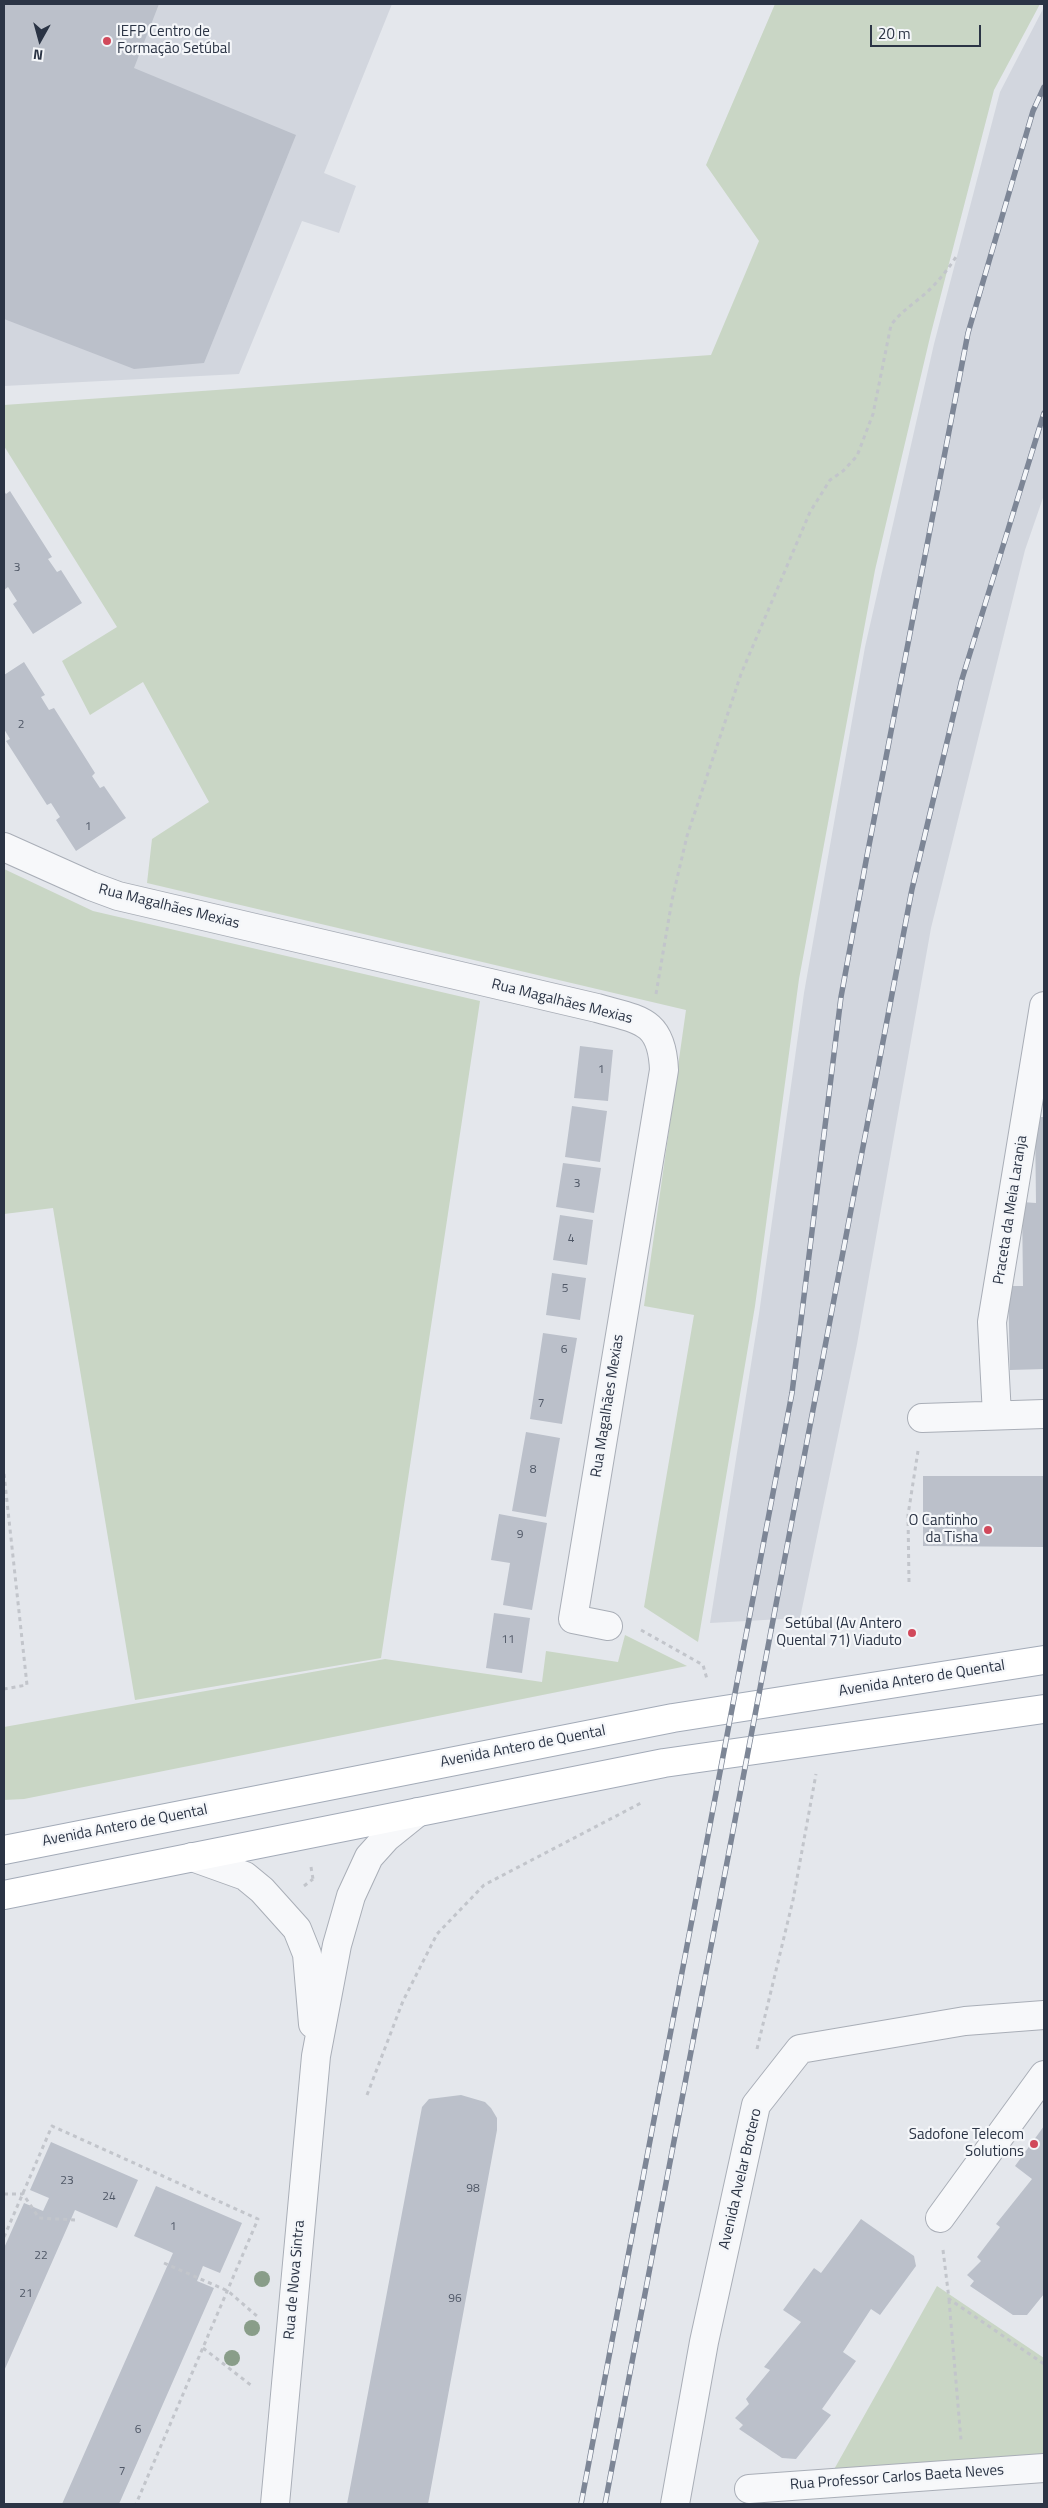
<!DOCTYPE html>
<html>
<head>
<meta charset="utf-8">
<style>
  body { margin:0 }
  #map { position:relative; width:1048px; height:2508px; overflow:hidden; background:#e4e7ec; font-family:"Titillium Web",sans-serif }
  canvas { display:block }
  .frame { position:absolute; inset:0; border:5px solid #2b3445; pointer-events:none }
  .north { position:absolute; left:15px; top:15px; width:50px; height:50px; -webkit-text-stroke:4px #f4f6f9; paint-order:stroke; rotate:187deg; font-size:14px; font-weight:700; line-height:20px; text-align:center; color:#2b3445 }
  .north::after { content:''; display:block; margin:auto; width:18px; height:22px; background:#2b3445; clip-path:polygon(50% 0,100% 100%,50% 72%,0 100%) }
  .scale { position:absolute; left:870px; top:25px; width:111px; height:22px; box-sizing:border-box; border:2px solid #2b3445; border-top:0; padding-left:6px; font-size:15px; line-height:18px; white-space:nowrap; color:#2b3445; -webkit-text-stroke:4px #f4f6f9; paint-order:stroke }
</style>
</head>
<body>
<div id="map">
<canvas width="1048" height="2508"></canvas>
<div class="frame"></div>
<div class="north">N</div>
<div class="scale">20 m</div>
</div>
<script>
const c = document.querySelector('canvas').getContext('2d');
c.lineJoin = 'round';
function fill(path, color) { c.fillStyle = color; c.fill(path, 'evenodd'); }
function trace(path, color, width, dash) { c.strokeStyle = color; c.lineWidth = width; c.lineCap = dash ? 'butt' : 'round'; c.setLineDash(dash || []); c.stroke(path); }
function drawText(font, color, halo, rows, align = 'center') {
  c.font = font + ' "Titillium Web",sans-serif'; c.lineWidth = 4.5; c.setLineDash([]); c.textBaseline = 'middle'; c.strokeStyle = halo; c.fillStyle = color; for (const [text, x, y, turn = 0] of rows) {
    c.save(); c.translate(x, y); c.rotate((+turn || 0) * Math.PI / 180); c.textAlign = isNaN(turn) ? turn : align; if (halo) c.strokeText(text, 0, 0); c.fillText(text, 0, 0); c.restore();
  }
}
fill(new Path2D(`
  M 4,4 L 392,4 L 324,173 L 356,186 L 339,233 L 302,221 L 239,374 L 4,386 Z
  M 1044,7 L 1044,495 L 1025,550 L 931,928 L 857,1344 L 800,1618 L 710,1623 L 759,1314 L 804,993 L 865,647 L 934,344 L 1000,92 Z`), '#d2d6de');
fill(new Path2D(`
  M 775,4 L 1040,4 L 994,90 L 931,333 L 875,570 L 799,979 L 755,1306 L 698,1642 L 644,1607 L 694,1315 L 644,1306 L 686,1010 L 147,883 L 152,839 L 209,802 L 143,682 L 90,715 L 62,661 L 117,627 L 4,446 L 4,405 L 711,355 L 759,241 L 706,165 Z
  M 4,869 L 93,911 L 480,1001 L 381,1658 L 135,1700 L 53,1208 L 4,1214 Z
  M 625,1635 L 687,1666 L 24,1799 L 4,1800 L 4,1727 L 385,1659 L 542,1682 L 546,1651 L 618,1662 Z
  M 937,2286 L 1044,2358 L 1044,2457 L 832,2473 Z`), '#c9d6c5');
fill(new Path2D(`
  M 4,4 L 159,4 L 134,68 L 296,135 L 204,363 L 134,369 L 4,319 Z
  M 4,491 L 6,494 L 10,491 L 52,557 L 48,559 L 57,572 L 61,570 L 82,603 L 33,634 L 13,604 L 17,601 L 8,587 L 4,590 Z
  M 24,662 L 45,695 L 41,697 L 49,710 L 54,708 L 95,773 L 92,776 L 100,788 L 104,786 L 126,818 L 76,851 L 56,820 L 60,817 L 51,803 L 47,805 L 6,741 L 10,739 L 4,729 L 4,675 Z
  M 580,1046 L 613,1050 L 608,1101 L 574,1098 Z
  M 572,1106 L 607,1111 L 600,1162 L 565,1157 Z
  M 1035,1117 L 1044,1117 L 1044,1369 L 1010,1370 L 1008,1286 L 1023,1286 L 1022,1202 L 1036,1203 Z
  M 563,1163 L 601,1168 L 594,1213 L 556,1207 Z
  M 560,1215 L 593,1220 L 587,1265 L 553,1260 Z
  M 552,1273 L 586,1278 L 580,1320 L 546,1315 Z
  M 543,1333 L 577,1338 L 562,1424 L 530,1419 Z
  M 526,1432 L 560,1438 L 546,1517 L 512,1511 Z
  M 923,1476 L 1044,1476 L 1044,1547 L 923,1546 Z
  M 499,1514 L 547,1523 L 532,1610 L 503,1605 L 510,1563 L 491,1560 Z
  M 494,1613 L 530,1618 L 522,1673 L 486,1668 Z
  M 461,2095 L 485,2102 L 491,2108 L 497,2118 L 497,2130 L 428,2504 L 347,2504 L 422,2107 L 429,2099 Z
  M 1044,2126 L 1044,2294 L 1027,2315 L 1013,2315 L 970,2286 L 974,2281 L 967,2275 L 981,2261 L 977,2257 L 1000,2227 L 996,2224 L 1032,2179 L 1015,2166 Z
  M 51,2142 L 138,2180 L 117,2228 L 75,2210 L 4,2371 L 4,2248 L 24,2203 L 43,2211 L 49,2198 L 30,2190 Z
  M 156,2186 L 242,2223 L 220,2273 L 203,2266 L 197,2281 L 214,2288 L 119,2504 L 62,2504 L 173,2253 L 134,2236 Z
  M 861,2219 L 914,2256 L 916,2266 L 880,2315 L 871,2309 L 843,2352 L 856,2361 L 822,2409 L 831,2415 L 796,2459 L 782,2458 L 739,2429 L 743,2425 L 735,2418 L 749,2404 L 746,2399 L 770,2370 L 764,2367 L 801,2322 L 783,2310 L 814,2268 L 821,2273 Z`), '#bbc0ca');
const street = new Path2D(`
  M 4,847 L 91,886 L 118,896 L 597,1008 C 639,1020 662,1019 664,1070 L 573,1619 L 608,1626
  M 997,1415 L 992,1322 L 1044,1006
  M 922,1418 L 1044,1414
  M 192,1857 L 245,1876 L 262,1890 L 297,1929 L 307,1954 L 313,2024
  M 940,2218 L 1044,2075
  M 749,2489 L 1044,2468
  M 275,2504 L 316,2056 L 337,1945 L 351,1896 L 369,1857 L 387,1837 L 418,1812
  M 675,2504 L 704,2342 L 756,2105 L 800,2049 L 965,2021 L 1044,2015`);
const primary = new Path2D(`
  M 4,1850 L 673,1718 L 1044,1660
  M 4,1895 L 664,1763 L 1044,1709`);
trace(street, '#a9aeb7', 30);
trace(primary, '#a3abb8', 30);
trace(new Path2D(`
  M 656,994 L 672,900 L 687,836 L 741,674 L 810,512 L 830,480 L 843,471 L 857,456 L 873,414 L 891,325 C 900,313 909,307 920,298 C 935,286 946,272 956,257
  M 4,1474 L 27,1685 L 4,1689
  M 909,1582 L 908,1515 L 918,1451
  M 641,1630 L 703,1665 L 707,1679
  M 311,1867 L 313,1879
  M 304,1886 L 313,1879
  M 757,2049 L 793,1900 L 816,1774
  M 367,2095 L 403,2001 L 437,1934 L 484,1885 L 641,1803
  M 4,2194 L 23,2194 L 39,2218 L 75,2220
  M 4,2237 L 52,2126 L 258,2219 L 136,2504
  M 943,2250 L 949,2299 L 1044,2364
  M 164,2263 L 228,2291 L 258,2317
  M 949,2300 L 961,2440
  M 203,2348 L 252,2386`), '#c2c5cb', 3, [4, 4]);
trace(street, '#f7f8fa', 28);
trace(primary, '#fff', 28);
const rail = new Path2D(`
  M 581,2504 L 792,1393 L 841,997 L 866,861 L 968,333 L 1033,111 L 1044,87
  M 605,2504 L 912,889 L 962,679 L 1044,413`);
trace(rail, '#7d8696', 5.5);
trace(rail, '#f4f6f9', 4, [11]);
c.fillStyle = '#899d89';
for (const [x, y] of [
  [262,2279],
  [252,2328],
  [232,2358]
]) { c.beginPath(); c.arc(x, y, 8, 0, 2 * Math.PI); c.fill(); }
for (const [x, y, r, color] of [
  [107,41,5,"#d1495b"],
  [988,1530,5,"#d1495b"],
  [912,1633,5,"#d1495b"],
  [1034,2144,5,"#d1495b"]
]) { const dot = new Path2D(); dot.arc(x, y, r, 0, 2 * Math.PI); c.fillStyle = color; c.fill(dot); trace(dot, '#f4f6f9', 2); }
drawText('12px', '#4f5766', null, [
  ["3",17,568],
  ["2",21,725],
  ["1",88,827],
  ["1",601,1070],
  ["3",577,1184],
  ["4",571,1239],
  ["5",565,1289],
  ["6",564,1350],
  ["7",541,1404],
  ["8",533,1470],
  ["9",520,1535],
  ["11",508,1640],
  ["23",67,2181],
  ["98",473,2189],
  ["24",109,2197],
  ["1",173,2227],
  ["22",41,2256],
  ["21",26,2294],
  ["96",455,2299],
  ["6",138,2430],
  ["7",122,2472]
]);
drawText('15px', '#2b3445', '#f4f6f9', [
  ["IEFP Centro de",117,32,"left"],
  ["Formação Setúbal",117,49,"left"],
  ["O Cantinho",978,1521],
  ["da Tisha",978,1538],
  ["Setúbal (Av Antero",902,1624],
  ["Quental 71) Viaduto",902,1641],
  ["Sadofone Telecom",1024,2135],
  ["Solutions",1024,2152]
], 'right');
drawText('15px', '#2b3445', '#f4f6f9', [
  ["Rua Magalhães Mexias",169,907,14],
  ["Rua Magalhães Mexias",562,1002,14],
  ["Praceta da Meia Laranja",1011,1210,-81],
  ["Rua Magalhães Mexias",608,1406,-81],
  ["Avenida Antero de Quental",922,1679,-9],
  ["Avenida Antero de Quental",523,1747,-11],
  ["Avenida Antero de Quental",125,1826,-11],
  ["Avenida Avelar Brotero",741,2179,-77],
  ["Rua de Nova Sintra",295,2280,-85],
  ["Rua Professor Carlos Baeta Neves",897,2478,-4]
]);
</script>
</body>
</html>
